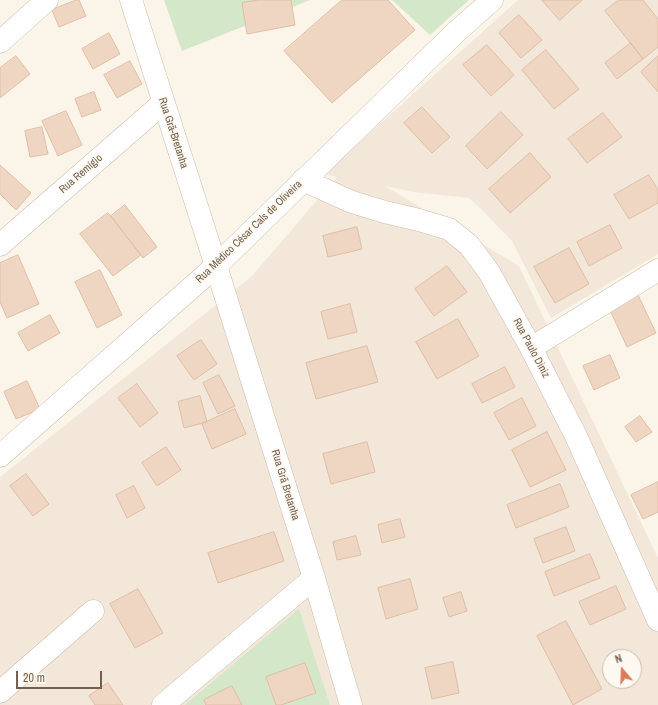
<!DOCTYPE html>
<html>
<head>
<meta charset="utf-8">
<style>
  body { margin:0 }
  #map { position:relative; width:658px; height:705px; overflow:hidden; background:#fbf5e9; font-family:"Archivo Narrow",sans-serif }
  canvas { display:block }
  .north { position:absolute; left:602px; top:649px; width:40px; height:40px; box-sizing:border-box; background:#fef9f0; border:1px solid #c6bbb0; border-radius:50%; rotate:341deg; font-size:11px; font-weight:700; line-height:16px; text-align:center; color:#735e4f }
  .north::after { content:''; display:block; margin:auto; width:14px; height:18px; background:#d97c5a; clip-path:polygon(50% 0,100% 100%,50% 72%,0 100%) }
  .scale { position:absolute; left:16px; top:671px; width:86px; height:18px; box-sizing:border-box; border:2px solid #735e4f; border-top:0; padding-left:5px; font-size:12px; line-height:14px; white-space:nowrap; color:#735e4f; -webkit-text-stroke:3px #fef9f0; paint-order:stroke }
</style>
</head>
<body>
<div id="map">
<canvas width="658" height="705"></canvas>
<div class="north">N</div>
<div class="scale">20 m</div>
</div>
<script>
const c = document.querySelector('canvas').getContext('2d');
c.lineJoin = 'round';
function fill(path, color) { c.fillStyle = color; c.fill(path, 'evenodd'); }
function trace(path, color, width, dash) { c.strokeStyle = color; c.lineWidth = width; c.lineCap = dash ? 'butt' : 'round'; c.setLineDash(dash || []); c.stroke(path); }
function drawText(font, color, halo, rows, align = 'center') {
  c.font = font + ' "Archivo Narrow",sans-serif'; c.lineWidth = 3.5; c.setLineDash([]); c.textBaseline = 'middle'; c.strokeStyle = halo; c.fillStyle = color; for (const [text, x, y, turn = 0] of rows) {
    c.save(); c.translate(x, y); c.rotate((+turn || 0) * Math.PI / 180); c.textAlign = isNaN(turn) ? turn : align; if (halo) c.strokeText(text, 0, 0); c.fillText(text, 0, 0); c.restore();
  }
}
fill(new Path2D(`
  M 518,0 L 658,0 L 658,254 L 551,318 L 512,241 L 481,209 L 469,198 L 413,192 L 385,186 L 519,266 L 658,558 L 658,705 L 0,705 L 0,477 L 252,276 L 337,177 L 324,174 ZM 610,657 L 634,657 L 634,681 L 610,681 Z`), '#f2e7d8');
fill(new Path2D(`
  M 164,0 L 310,0 L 182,51 Z
  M 392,0 L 469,0 L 430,35 Z
  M 299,609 L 330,705 L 185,705 Z`), '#d4e7c9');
const building = new Path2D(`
  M 76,0 L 79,0 L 86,16 L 59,27 L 52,10 Z
  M 259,0 L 291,0 L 295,25 L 247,34 L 242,3 Z
  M 342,0 L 388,0 L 415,30 L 332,103 L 284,51 Z
  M 542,0 L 582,0 L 560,20 Z
  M 619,0 L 643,0 L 658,19 L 658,47 L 643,59 L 605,11 Z
  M 519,15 L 542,40 L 521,58 L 499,33 Z
  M 109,33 L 120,54 L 93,69 L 82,49 Z
  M 631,43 L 643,59 L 617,79 L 605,63 Z
  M 487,45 L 514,75 L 491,96 L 463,65 Z
  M 546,50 L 579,89 L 554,109 L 522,70 Z
  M 16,56 L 30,74 L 0,98 L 0,68 Z
  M 658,56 L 658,92 L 641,72 Z
  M 130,61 L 142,84 L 117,98 L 104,75 Z
  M 94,92 L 101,110 L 82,117 L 75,99 Z
  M 422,107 L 450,137 L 432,153 L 404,123 Z
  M 66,111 L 82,145 L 58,156 L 42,121 Z
  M 501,112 L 523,135 L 487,169 L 466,146 Z
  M 603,113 L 622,137 L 587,163 L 568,139 Z
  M 42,127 L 48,154 L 30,157 L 25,131 Z
  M 530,153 L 551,177 L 510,213 L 489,189 Z
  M 0,165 L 31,193 L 16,210 L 0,194 Z
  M 649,175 L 658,190 L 658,203 L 629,219 L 614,195 Z
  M 125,205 L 157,247 L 143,258 L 111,216 Z
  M 108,213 L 141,255 L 113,276 L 80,234 Z
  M 610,225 L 622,248 L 589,266 L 577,242 Z
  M 357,227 L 362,249 L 328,257 L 323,236 Z
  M 569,248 L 589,284 L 555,303 L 534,267 Z
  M 18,255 L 39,304 L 7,318 L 0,302 L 0,263 Z
  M 447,266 L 467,292 L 434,316 L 415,289 Z
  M 100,270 L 122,315 L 97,328 L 75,282 Z
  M 638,295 L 656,333 L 627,347 L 609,308 Z
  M 350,304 L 357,332 L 328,339 L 321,312 Z
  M 50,315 L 60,333 L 28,351 L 18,333 Z
  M 458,319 L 479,356 L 437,379 L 416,342 Z
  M 201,340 L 217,364 L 194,380 L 177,356 Z
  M 367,346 L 378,382 L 316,399 L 306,363 Z
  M 610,355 L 620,378 L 594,390 L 583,366 Z
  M 505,367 L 515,387 L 482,403 L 472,384 Z
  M 219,375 L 235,406 L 218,414 L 203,383 Z
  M 27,381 L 40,409 L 16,419 L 4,392 Z
  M 137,384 L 158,413 L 140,427 L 118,398 Z
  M 200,396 L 207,422 L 184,428 L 178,402 Z
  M 522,398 L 536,426 L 509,440 L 494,413 Z
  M 235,409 L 246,434 L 212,449 L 202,424 Z
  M 640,416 L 652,432 L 636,442 L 625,427 Z
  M 547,432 L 566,470 L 530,487 L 512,450 Z
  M 367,442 L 375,472 L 331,484 L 323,454 Z
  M 166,447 L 181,470 L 157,486 L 142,463 Z
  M 26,474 L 49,504 L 33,516 L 10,486 Z
  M 658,482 L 658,512 L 643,519 L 631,495 Z
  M 560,484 L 569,507 L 516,528 L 507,505 Z
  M 134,486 L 145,508 L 127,518 L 116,495 Z
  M 400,519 L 405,537 L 382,543 L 378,525 Z
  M 566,527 L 575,551 L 543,563 L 534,539 Z
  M 274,532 L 284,561 L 218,583 L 208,553 Z
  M 356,536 L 361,555 L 337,560 L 333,542 Z
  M 590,554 L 600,578 L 554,596 L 545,572 Z
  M 410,579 L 418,609 L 386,619 L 378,588 Z
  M 616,586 L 626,609 L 590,625 L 579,602 Z
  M 138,589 L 163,633 L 135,648 L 110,604 Z
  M 461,592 L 467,611 L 449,617 L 443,598 Z
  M 566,621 L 602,689 L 573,705 L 537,636 Z
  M 453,662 L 459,693 L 432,699 L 425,668 Z
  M 305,663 L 316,693 L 281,705 L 276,705 L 266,677 Z
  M 108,683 L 123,705 L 95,705 L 89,696 Z
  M 232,686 L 242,705 L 206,705 L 204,700 Z`);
fill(building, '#eed6c3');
trace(building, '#dfbea5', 1);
const minor = new Path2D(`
  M 131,0 L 216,266 L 314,578 L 351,705
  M 0,42 L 47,0
  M 303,180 L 352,202 L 385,212 L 419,220 L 449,229 L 469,245 L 489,272 L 531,348 L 576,436 L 658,620
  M 0,245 L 163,103
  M 531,348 L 658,270
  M 0,456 L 216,266 L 454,34 L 492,0
  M 0,692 L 93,611
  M 163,705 L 314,578`);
trace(minor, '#ccbdb0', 23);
trace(minor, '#fff', 22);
drawText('11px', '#735e4f', '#fef9f0', [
  ["Rua Grã-Bretanha",173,133,72],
  ["Rua Remígio",81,174,-41],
  ["Rua Médico César Cals de Oliveira",249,232,-44],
  ["Rua Paulo Diniz",531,348,62],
  ["Rua Grã Bretanha",285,485,73]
]);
</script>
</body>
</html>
